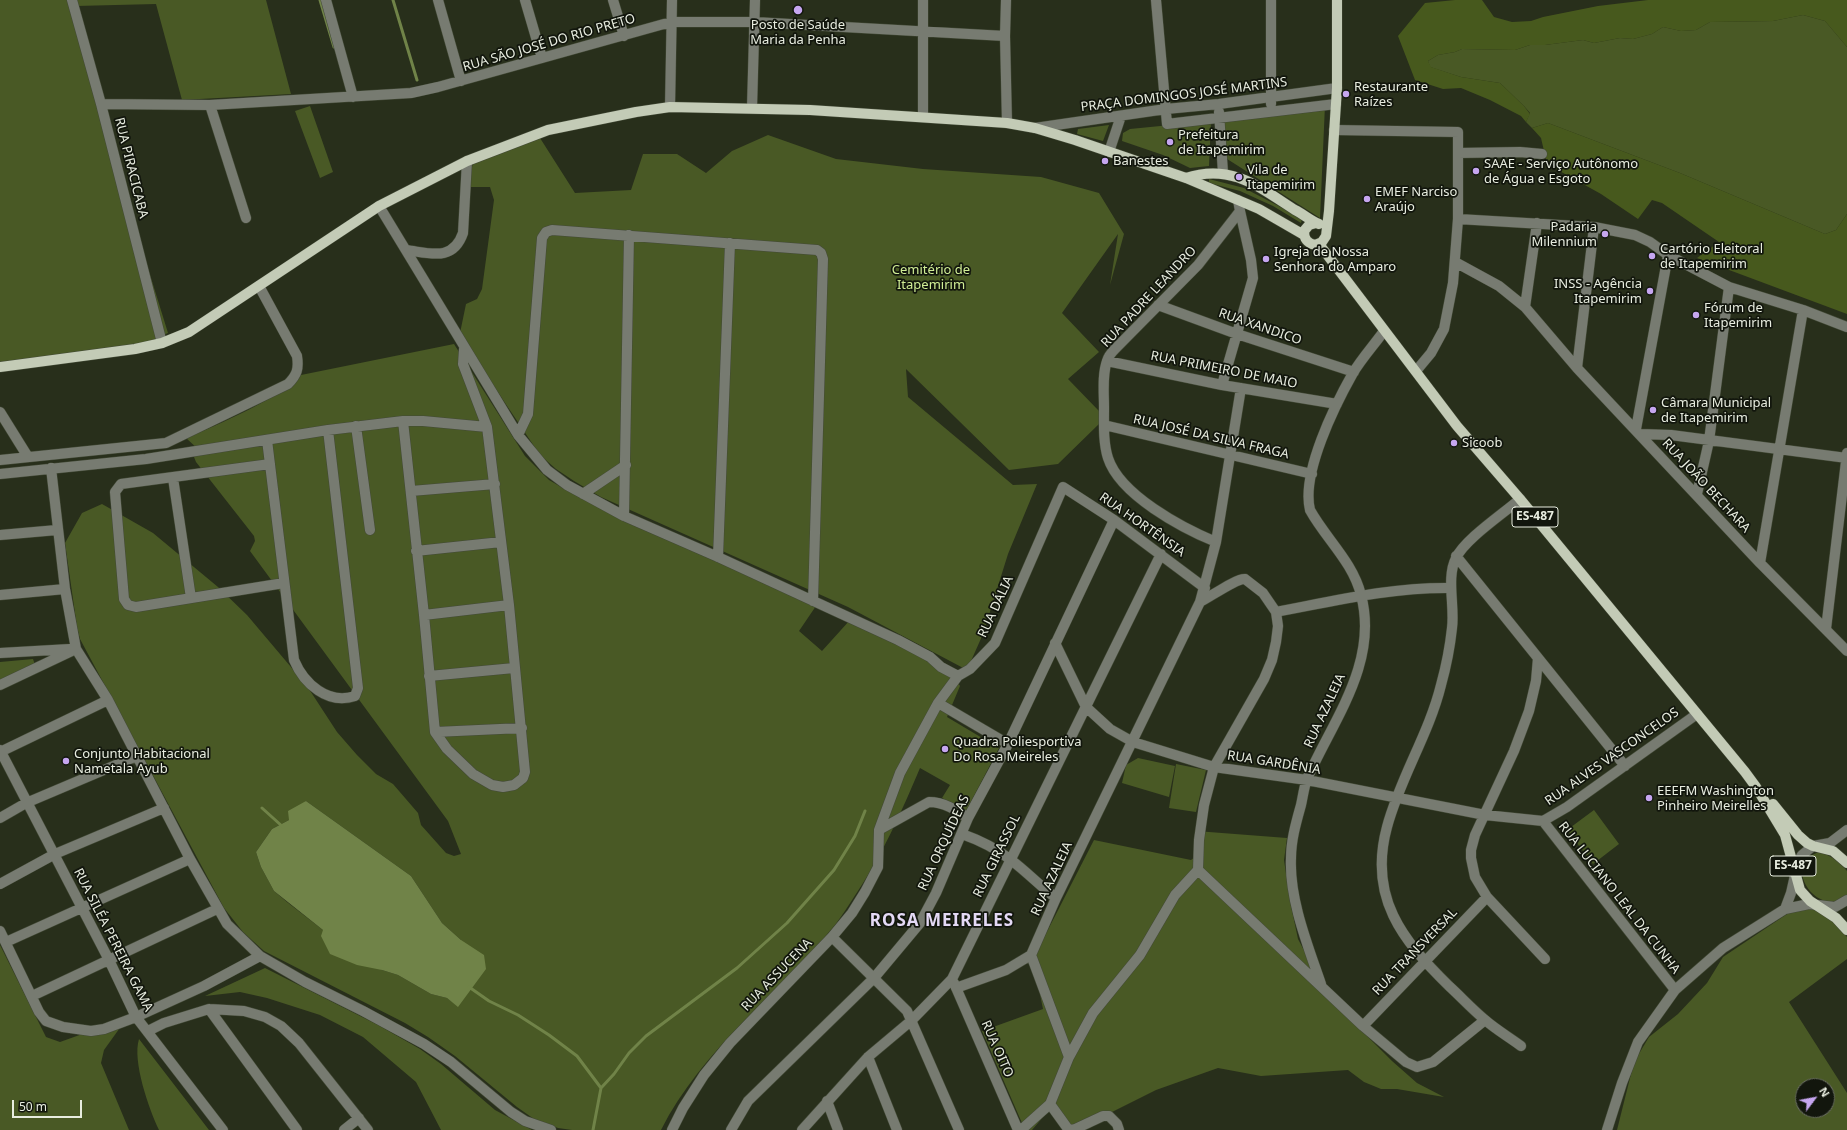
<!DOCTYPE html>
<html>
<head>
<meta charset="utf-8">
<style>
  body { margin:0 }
  #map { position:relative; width:1847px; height:1130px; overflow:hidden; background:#282f1b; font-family:"Noto Sans",sans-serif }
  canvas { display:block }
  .north { position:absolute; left:1795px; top:1078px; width:40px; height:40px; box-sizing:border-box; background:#12160d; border:1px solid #686c61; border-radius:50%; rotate:58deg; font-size:11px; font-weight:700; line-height:16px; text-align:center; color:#e8ede0 }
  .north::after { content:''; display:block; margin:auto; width:14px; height:18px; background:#c6a6f0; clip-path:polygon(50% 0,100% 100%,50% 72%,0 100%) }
  .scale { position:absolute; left:12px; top:1100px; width:70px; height:18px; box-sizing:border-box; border:2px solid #e8ede0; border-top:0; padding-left:5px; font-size:12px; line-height:14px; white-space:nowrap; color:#e8ede0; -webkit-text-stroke:3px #12160d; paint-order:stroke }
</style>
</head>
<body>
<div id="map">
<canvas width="1847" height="1130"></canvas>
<div class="north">N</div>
<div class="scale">50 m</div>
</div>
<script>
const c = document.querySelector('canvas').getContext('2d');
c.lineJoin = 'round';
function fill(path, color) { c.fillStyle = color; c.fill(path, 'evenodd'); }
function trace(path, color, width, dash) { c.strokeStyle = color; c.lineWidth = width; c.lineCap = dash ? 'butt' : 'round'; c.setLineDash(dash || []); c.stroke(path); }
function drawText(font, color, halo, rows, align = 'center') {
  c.font = font + ' "Noto Sans",sans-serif'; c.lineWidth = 3.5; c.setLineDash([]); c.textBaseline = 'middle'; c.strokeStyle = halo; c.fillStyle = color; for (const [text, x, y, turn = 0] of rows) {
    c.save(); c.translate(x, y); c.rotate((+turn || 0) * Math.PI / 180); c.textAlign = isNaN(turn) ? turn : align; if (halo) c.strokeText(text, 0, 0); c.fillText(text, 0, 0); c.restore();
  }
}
fill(new Path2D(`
  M 0,0 L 266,0 L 291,94 L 182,100 L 156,4 L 76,6 L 134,223 L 168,333 L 128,351 L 0,368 Z
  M 1803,15 L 1825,21 L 1847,47 L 1847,214 L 1836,230 L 1825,234 L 1680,173 L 1548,123 L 1532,128 L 1526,122 L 1530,113 L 1524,106 L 1500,83 L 1461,77 L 1430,67 L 1428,61 L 1438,55 L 1455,52 L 1462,49 L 1515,50 L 1530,45 L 1545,45 L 1583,40 L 1594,43 L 1620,38 L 1633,39 L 1652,34 L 1663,27 L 1681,31 L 1696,30 L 1710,22 L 1773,21 Z
  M 1325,105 L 1320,218 L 1224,157 L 1223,119 Z
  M 310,106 L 333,172 L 320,178 L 295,111 Z
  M 1211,121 L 1209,166 L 1190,168 L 1163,155 L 1122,141 L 1123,133 L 1130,129 Z
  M 1109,125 L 1103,141 L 1077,134 L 1078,129 Z
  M 768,135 L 836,159 L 923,169 L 1041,177 L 1099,193 L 1124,234 L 1110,285 L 1118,234 L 1062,313 L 1099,352 L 1068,379 L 1099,411 L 1100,423 L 1058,464 L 1009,470 L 906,369 L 908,397 L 1013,485 L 1037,484 L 1008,554 L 983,634 L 967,670 L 848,607 L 601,497 L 574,481 L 556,469 L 540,455 L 495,388 L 460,333 L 466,304 L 477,299 L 482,289 L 494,200 L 490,187 L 468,187 L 473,162 L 540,138 L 575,193 L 631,190 L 643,154 L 677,154 L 706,173 L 732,151 Z
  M 1209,179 L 1244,188 L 1294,214 L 1302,219 L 1301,223 L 1273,206 L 1240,191 L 1209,183 Z
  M 454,344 L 525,456 L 549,480 L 580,498 L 816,606 L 799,631 L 822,651 L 850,620 L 922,658 L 957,681 L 960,686 L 947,717 L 999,748 L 966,811 L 942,798 L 950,785 L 920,768 C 900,815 883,854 854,897 C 848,906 842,916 835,925 C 778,994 702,1049 661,1130 L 572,1130 L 558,1128 L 534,1119 L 517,1107 L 455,1056 L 428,1037 L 405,1023 L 264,951 L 243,932 L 224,908 L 80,639 L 77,627 L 65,543 L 82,513 L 102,504 L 153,533 L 218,587 L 247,615 L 307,686 L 337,732 L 357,755 L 376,774 L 393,784 L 418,813 L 421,825 L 446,853 L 454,856 L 461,854 L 448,821 L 250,551 L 255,541 L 254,536 L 196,462 L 194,457 L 198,449 L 186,438 C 221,423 273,402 301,375 ZM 306,801 L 411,876 L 442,923 L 461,940 L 458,1006 L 447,998 L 431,994 L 398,975 L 382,970 L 323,930 L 287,902 L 274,891 L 261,867 L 256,852 L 272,829 L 289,820 Z
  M 33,659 L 35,665 L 0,680 L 0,662 Z
  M 1138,758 L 1175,766 L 1169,797 L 1122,783 L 1126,765 Z
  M 1176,764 L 1206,770 L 1196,812 L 1169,808 Z
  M 1594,810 L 1619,844 L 1593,864 L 1567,830 Z
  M 1196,831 L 1287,838 L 1284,860 L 1290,901 L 1298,939 L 1316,973 L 1349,1018 L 1392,1061 L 1417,1083 L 1444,1097 L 1397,1089 L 1381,1089 L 1364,1082 L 1348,1070 L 1261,1076 L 1218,1068 L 1156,1090 L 1076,1130 L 1050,1109 L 1032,1130 L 1025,1130 L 982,1031 L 1043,1009 L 1035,970 L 1034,957 L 1094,840 L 1191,860 L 1195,857 Z
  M 1819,852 C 1832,856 1839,861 1847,871 L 1847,895 L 1845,899 C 1840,900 1834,902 1829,902 C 1804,897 1789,862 1819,852 Z
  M 1815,907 L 1831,918 L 1847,937 L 1847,959 L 1789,1002 L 1847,1093 L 1847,1130 L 1617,1130 L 1631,1074 L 1637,1057 L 1649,1037 L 1678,1014 L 1707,983 L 1723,957 L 1793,910 ZM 1803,1086 L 1827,1086 L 1827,1110 L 1803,1110 Z
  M 0,945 L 46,1037 L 60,1042 L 127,1018 L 104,1050 L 101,1063 L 129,1130 L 0,1130 Z
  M 265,968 L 378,1025 L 420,1049 L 441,1064 L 495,1110 L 532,1130 L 441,1130 L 416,1082 L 363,1037 L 320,1015 L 267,998 L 240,992 L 205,996 Z
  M 139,1039 L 209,1130 L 159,1130 C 149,1109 132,1061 139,1039 Z`), '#495925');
fill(new Path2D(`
  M 1455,0 L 1482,0 L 1494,17 L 1512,22 L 1531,21 L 1543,17 L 1598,6 L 1648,0 L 1847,0 L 1847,47 L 1825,21 L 1803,15 L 1773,21 L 1710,22 L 1696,30 L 1681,31 L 1663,27 L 1652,34 L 1633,39 L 1620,38 L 1594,43 L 1583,40 L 1545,45 L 1530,45 L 1515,50 L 1462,49 L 1455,52 L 1438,55 L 1428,61 L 1431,67 L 1461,77 L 1500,83 L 1524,106 L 1530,114 L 1526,122 L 1521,116 L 1490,100 L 1461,88 L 1443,89 L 1415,80 L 1398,36 L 1425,3 Z
  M 1548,123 L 1680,173 L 1825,234 L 1836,230 L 1847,214 L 1847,314 L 1697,258 L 1719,242 L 1662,203 L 1652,200 L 1638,219 L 1601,194 L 1547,164 L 1541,138 L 1532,128 Z`), '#47591d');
fill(new Path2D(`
  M 306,801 L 411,876 L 442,923 L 461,940 L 484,955 L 486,969 L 458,1007 L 447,998 L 431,994 L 398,975 L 382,970 L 357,965 L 330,954 L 321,936 L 323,930 L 274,891 L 261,867 L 256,852 L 272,829 L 289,820 L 288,811 Z`), '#708348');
trace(new Path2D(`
  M 320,0 L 334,47
  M 393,0 L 417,80
  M 262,808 L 283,827
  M 469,987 L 489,1001 L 518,1015 L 549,1035 L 577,1056 L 601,1088
  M 593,1130 L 601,1088 L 614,1074 L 629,1053 L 646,1036 L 737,968 L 787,923 L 834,870 L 855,836 L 865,811`), '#708348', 3);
const minor = new Path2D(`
  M 72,0 L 101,104 L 162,343
  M 326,0 L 353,97
  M 438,0 L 461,81
  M 525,0 L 542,58
  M 613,0 L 624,36
  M 923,0 L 923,117
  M 1006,0 L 1005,36 L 1007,123
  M 1156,0 L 1167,124 L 1336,104
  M 1271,0 L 1271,104
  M 101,104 L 210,105 L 411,93 L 438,87 L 671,22 L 754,22 L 1005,36
  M 210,105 L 246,218
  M 670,107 L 672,0
  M 752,108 L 755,0
  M 1219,112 L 1223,173
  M 1035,128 L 1166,109 L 1219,104 L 1337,88
  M 1334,130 L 1458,132 L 1458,219 L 1453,283 L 1444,329 L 1431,353 L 1416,371
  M 1109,152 L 1121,116
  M 1458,153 L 1520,152 L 1542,154
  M 379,206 L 518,435 L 547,470 L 567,485 L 624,516 L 718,557 L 898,640 L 930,657 L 941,667 L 958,676
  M 1458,219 L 1594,227 L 1635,235 L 1650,242 L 1668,255 L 1729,287 L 1803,310 L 1847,327
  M 406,250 C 430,253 453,262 463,233 L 467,161
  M 1455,262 L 1499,286 L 1525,307 L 1577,368 L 1760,563 L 1847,651
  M 1158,305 L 1237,334 L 1354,372
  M 1525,307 L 1537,223
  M 1107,361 L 1222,385 L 1337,404
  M 1577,368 L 1594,227
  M 1222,385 L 1253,278 L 1251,260 L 1240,211
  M 0,412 L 28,457
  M 403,421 L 424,615 L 435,732 L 447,749 L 473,774 L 492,785 L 503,787 L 514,785 L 523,778 L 525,772 L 509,605 L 487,427 L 463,364 L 464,349
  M 1104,425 L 1312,474
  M 356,426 L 370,530
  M 1636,429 L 1668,255
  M 1640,434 L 1671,435 L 1847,458
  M 518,435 L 528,414 L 542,238 L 546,232 L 552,230 L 817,250 L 821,253 L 823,259 L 813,601
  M 267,440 L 294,660 C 304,684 328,705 355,696 L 358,688 L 328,430
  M 0,460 L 166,443 L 288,384 C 297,375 299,369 297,356 L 259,286
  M 270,464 L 121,484 L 115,492 L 124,599 L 128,605 L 136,607 L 284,583
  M 51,468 L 65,589 L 76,649 L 108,700 L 190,859 L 227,924 L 260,956 L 305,982 L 363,1011 L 424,1044 L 451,1062 L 511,1112 L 525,1121 L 551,1130
  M 0,474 L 146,459 L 328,430 L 403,421 L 423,421 L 487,427
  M 173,478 L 191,598
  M 411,491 L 495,484
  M 583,494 L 626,465
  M 1697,494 L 1709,441 L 1729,287
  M 1520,499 C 1503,514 1465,539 1456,558 C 1446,577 1455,607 1452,628 C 1450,647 1446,667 1441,685 C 1429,734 1400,778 1387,827 C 1368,897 1402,940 1449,986 C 1461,997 1472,1009 1484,1019 C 1495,1029 1509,1037 1521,1046
  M 624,516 L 629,235
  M 0,535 L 57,530
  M 1216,542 C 1182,528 1120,495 1108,458 C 1103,442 1104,424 1104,407 C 1104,393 1102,375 1107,361 C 1108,357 1112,352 1115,349 L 1198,265 L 1240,211 L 1238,200
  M 416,551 L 501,542
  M 1456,556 L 1625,766
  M 718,557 L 730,243
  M 1760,563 L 1803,310
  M 0,595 L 65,589
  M 1200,602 C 1210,597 1237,578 1245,579 L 1263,593 L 1276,612 L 1278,626 L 1276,642 L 1272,660 L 1264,679 L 1214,767 L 1204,805 L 1199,840 L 1198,870 L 1363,1026 L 1406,1062 L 1417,1067 L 1433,1062 L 1485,1020
  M 1276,612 C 1334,601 1392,587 1451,588
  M 424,615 L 509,605
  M 1826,629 L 1847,453
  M 1055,643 L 1086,707 L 1110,729 L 1133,742 L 1214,767 L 1307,780 L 1485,815 L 1543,821
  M 0,653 L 70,649
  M 1538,658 L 1536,681 L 1529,711 L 1514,751 L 1475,835 L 1471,850 L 1471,858 L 1475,877 L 1487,897 L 1545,959
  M 429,676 L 514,668
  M 0,685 L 76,649
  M 938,703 L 1008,744
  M 435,732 L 522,728
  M 0,750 L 109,960 L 136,1017 L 223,1130
  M 0,752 L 108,700
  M 0,818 L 26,803 L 137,756
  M 1543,821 L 1675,990
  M 1543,821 L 1567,807 L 1697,714
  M 879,830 L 929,802 C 944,802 956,810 968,818
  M 962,834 C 979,840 997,849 1011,860 C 1027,872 1040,886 1056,898
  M 0,884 L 55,854 L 164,808
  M 1785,909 L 1791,893 L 1798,862 L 1802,855 L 1813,846 L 1830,843 L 1847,830
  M 0,931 L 39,1012 L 46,1021 L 63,1027 L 91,1031 L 104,1029 L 136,1017 L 204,986 L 260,956
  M 832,937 L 907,1011 L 959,1130
  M 6,942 L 190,859
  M 1031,955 L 1069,1057
  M 954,983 L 1018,1130
  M 1321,984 C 1308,946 1289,899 1291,858 C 1291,840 1296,823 1301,805 C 1303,796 1304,787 1307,779 C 1333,720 1379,663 1361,595 C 1353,562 1326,539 1310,510 C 1301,473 1335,405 1353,373 C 1362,358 1374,345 1384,331
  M 956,988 L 1006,970 L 1031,955 L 1056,898 L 1200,602 L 1216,542 L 1241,388
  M 32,996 L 217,909
  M 209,1009 L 297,1130
  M 1363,1026 L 1487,897
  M 148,1031 L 164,1023 L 209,1009 L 244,1011 L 265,1017 L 281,1026 L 299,1043 L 368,1130
  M 868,1057 L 897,1130
  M 827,1101 L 838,1130
  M 1050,1104 L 1068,1129 L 1073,1130 L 1103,1116 L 1109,1116 L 1117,1124 L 1119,1130
  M 344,1130 L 359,1118
  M 672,1130 L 683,1108 L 704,1075 L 730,1043 L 832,937 L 852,913 L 865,892 L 878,867 L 879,830 L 900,773 L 938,703 L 958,676 L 970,669 L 995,643 L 1063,487 L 1114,520 L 1205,588
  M 731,1130 L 748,1101 L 874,978 L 920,923 L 936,893 L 968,818 L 1008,744 L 1114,520
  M 802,1130 L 868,1057 L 912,1020 L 952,979 L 1161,554
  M 1021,1130 L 1050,1104 L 1069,1057 L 1093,1013 L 1140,955 L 1175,895 L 1198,870
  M 1607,1130 L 1622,1083 L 1638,1042 L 1675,990 L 1723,948 L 1785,909 L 1809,904 L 1835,907 L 1847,900`);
const major = new Path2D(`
  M 1186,178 C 1231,163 1259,187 1295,210 C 1303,214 1311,221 1319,224
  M 1316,223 L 1309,225 L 1304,231 C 1304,239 1307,243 1315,245 L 1322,242 L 1326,236 L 1329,211 L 1337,88 L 1337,0
  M 1319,244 L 1457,426 L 1520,499 L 1745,772 L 1756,787 L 1785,835 L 1800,890 L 1810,901 L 1836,918 L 1847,930
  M 0,367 L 135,349 L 162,343 L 189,332 L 379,206 L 467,161 L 548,130 L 636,112 L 670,107 L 810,110 L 1007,123 L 1035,128 L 1075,140 L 1186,178 L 1259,209 L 1304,235
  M 1773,804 L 1798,835 L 1807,843 L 1813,846 L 1833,851 L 1847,863`);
trace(minor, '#434a37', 11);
trace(major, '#434a37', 11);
trace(minor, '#777b71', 10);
trace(major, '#c3cbb6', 10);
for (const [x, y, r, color] of [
  [798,10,5,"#c6a6f0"],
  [1346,94,4,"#c6a6f0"],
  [1170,142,4,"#c6a6f0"],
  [1105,161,4,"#c6a6f0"],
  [1476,171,4,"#c6a6f0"],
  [1239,177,4,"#c6a6f0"],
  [1367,199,4,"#c6a6f0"],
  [1605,234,4,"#c6a6f0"],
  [1652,256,4,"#c6a6f0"],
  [1266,259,4,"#c6a6f0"],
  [1650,291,4,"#c6a6f0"],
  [1696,315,4,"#c6a6f0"],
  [1653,410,4,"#c6a6f0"],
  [1454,443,4,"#c6a6f0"],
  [945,749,4,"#c6a6f0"],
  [66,761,4,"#c6a6f0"],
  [1649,798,4,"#c6a6f0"]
]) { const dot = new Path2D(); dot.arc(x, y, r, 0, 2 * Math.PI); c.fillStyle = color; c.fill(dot); trace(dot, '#12160d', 1.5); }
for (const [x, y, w] of [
  [1535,517,46],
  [1793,866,46]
]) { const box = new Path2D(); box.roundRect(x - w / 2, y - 10, w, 20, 3); c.fillStyle = '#12160d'; c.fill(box); trace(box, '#e8ede0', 1); }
drawText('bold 12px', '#e8ede0', null, [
  ["ES-487",1535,517],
  ["ES-487",1793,866]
]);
drawText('13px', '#e8ede0', '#12160d', [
  ["Posto de Saúde",798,25,"center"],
  ["Maria da Penha",798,40,"center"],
  ["Restaurante",1354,87],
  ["Raízes",1354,102],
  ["Prefeitura",1178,135],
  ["de Itapemirim",1178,150],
  ["Banestes",1113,161],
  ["SAAE - Serviço Autônomo",1484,164],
  ["de Água e Esgoto",1484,179],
  ["Vila de",1247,170],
  ["Itapemirim",1247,185],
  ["EMEF Narciso",1375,192],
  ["Araújo",1375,207],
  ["Padaria",1597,227,"right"],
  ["Milennium",1597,242,"right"],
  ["Cartório Eleitoral",1660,249],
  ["de Itapemirim",1660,264],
  ["Igreja de Nossa",1274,252],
  ["Senhora do Amparo",1274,267],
  ["INSS - Agência",1642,284,"right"],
  ["Itapemirim",1642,299,"right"],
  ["Fórum de",1704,308],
  ["Itapemirim",1704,323],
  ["Câmara Municipal",1661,403],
  ["de Itapemirim",1661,418],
  ["Sicoob",1462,443],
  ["Quadra Poliesportiva",953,742],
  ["Do Rosa Meireles",953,757],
  ["Conjunto Habitacional",74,754],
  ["Nametala Ayub",74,769],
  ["EEEFM Washington",1657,791],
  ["Pinheiro Meirelles",1657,806]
], 'left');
drawText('13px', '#e8ede0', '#12160d', [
  ["RUA SÃO JOSÉ DO RIO PRETO",549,43,-16],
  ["PRAÇA DOMINGOS JOSÉ MARTINS",1184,95,-7],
  ["RUA PIRACICABA",131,168,76],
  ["RUA PADRE LEANDRO",1149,297,-47],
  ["RUA XANDICO",1260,327,19],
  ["RUA PRIMEIRO DE MAIO",1224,370,11],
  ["RUA JOSÉ DA SILVA FRAGA",1211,437,13],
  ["RUA JOÃO BECHARA",1706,486,47],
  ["RUA HORTÊNSIA",1142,525,35],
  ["RUA DÁLIA",996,607,-65],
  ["RUA AZALEIA",1325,711,-65],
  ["RUA ALVES VASCONCELOS",1612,757,-35],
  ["RUA GARDÊNIA",1274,763,9],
  ["RUA ORQUÍDEAS",944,843,-65],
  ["RUA GIRASSOL",997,856,-64],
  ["RUA AZALEIA",1052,879,-65],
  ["RUA LUCIANO LEAL DA CUNHA",1619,898,52],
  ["RUA SILÉA PEREIRA GAMA",113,940,63],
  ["RUA TRANSVERSAL",1415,952,-46],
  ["RUA ASSUCENA",777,975,-46],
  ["RUA OITO",997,1049,66]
]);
drawText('13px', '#d0ed95', '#12160d', [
  ["Cemitério de",931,270],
  ["Itapemirim",931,285]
]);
c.letterSpacing = '1px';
drawText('bold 17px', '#e4d9f5', '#12160d', [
  ["ROSA MEIRELES",942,921]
]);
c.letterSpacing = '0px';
</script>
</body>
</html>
